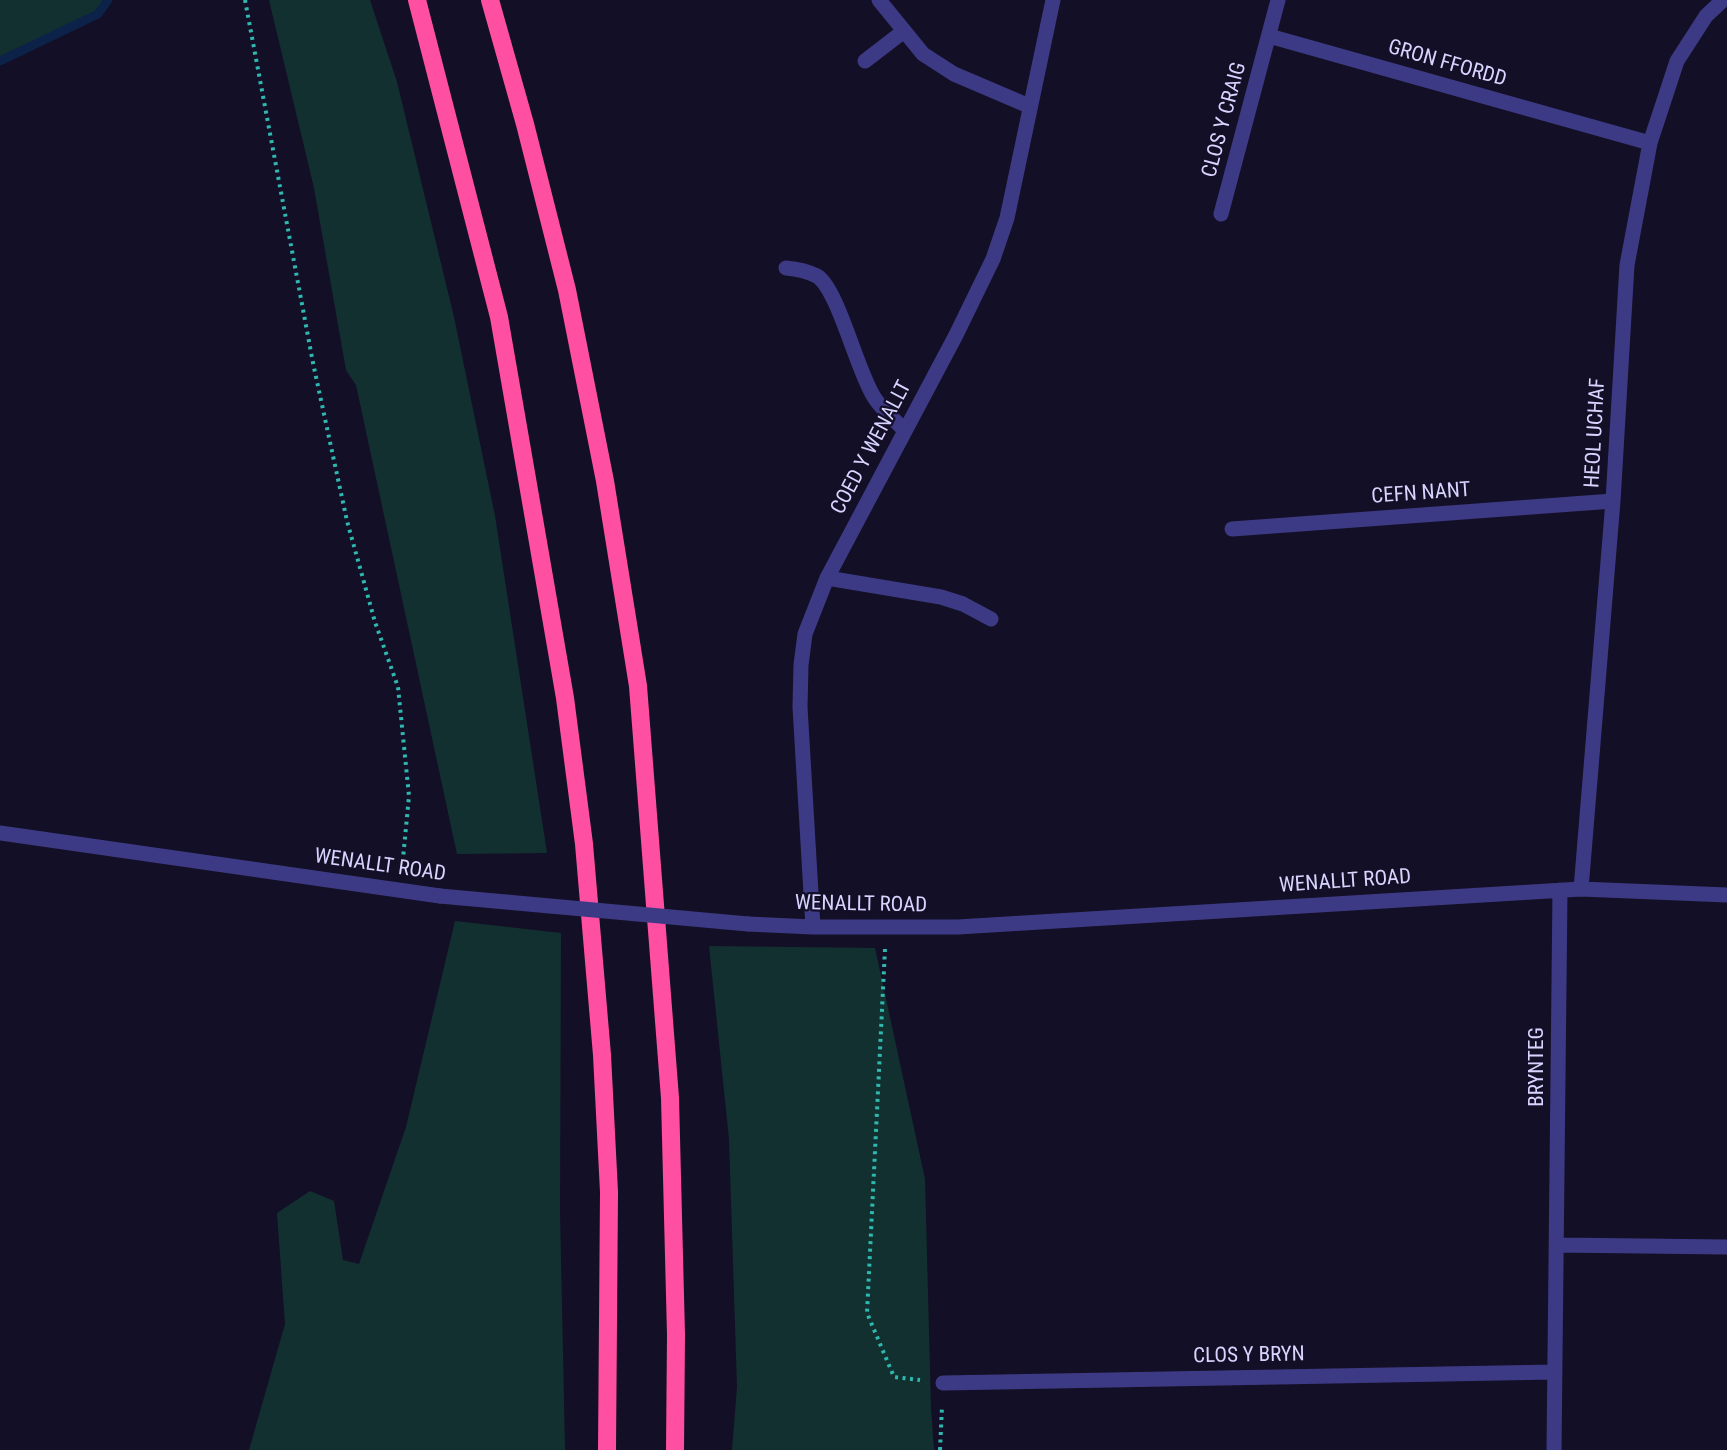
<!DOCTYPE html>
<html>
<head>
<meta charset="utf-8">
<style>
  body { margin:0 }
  canvas { display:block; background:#130f26 }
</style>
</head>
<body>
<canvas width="1727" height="1450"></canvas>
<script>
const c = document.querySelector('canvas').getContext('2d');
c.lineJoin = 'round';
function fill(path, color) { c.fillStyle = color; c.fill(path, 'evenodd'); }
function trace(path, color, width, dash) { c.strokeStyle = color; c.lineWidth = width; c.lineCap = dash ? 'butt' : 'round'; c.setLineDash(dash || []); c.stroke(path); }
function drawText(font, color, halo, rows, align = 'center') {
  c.font = font + ' "Roboto Condensed",sans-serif'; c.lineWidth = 4.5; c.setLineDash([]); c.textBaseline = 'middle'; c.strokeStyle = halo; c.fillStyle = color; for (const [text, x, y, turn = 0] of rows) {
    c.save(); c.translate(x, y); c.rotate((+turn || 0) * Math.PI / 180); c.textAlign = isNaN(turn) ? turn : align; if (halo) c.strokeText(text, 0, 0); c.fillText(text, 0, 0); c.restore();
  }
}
fill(new Path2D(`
  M 0,0 L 108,0 L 98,14 L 0,61 Z
  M 269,0 L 370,0 L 397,82 L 454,317 L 495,516 L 547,853 L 457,854 L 356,385 L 346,370 L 314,188 Z
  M 455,921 L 561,933 L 560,1211 L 565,1450 L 249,1450 L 285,1324 L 277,1213 L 310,1191 L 334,1201 L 343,1260 L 359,1264 L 406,1127 Z
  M 709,946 L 875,948 L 925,1179 L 931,1408 L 934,1450 L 732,1450 L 737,1387 L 729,1139 Z`), '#12302f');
trace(new Path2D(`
  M 0,61 L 98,14 L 108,0`), '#0c2248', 9);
trace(new Path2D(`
  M 245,0 L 313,363 L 347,521 L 375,622 L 398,687 L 409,796 L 402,869
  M 885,949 L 867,1313 L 894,1377 L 920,1380
  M 940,1450 L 942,1406`), '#2fb8b0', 4, [3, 4.5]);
trace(new Path2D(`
  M 879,0 L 923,54 L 954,74 L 1029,106
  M 1269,36 L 1650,143
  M 865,61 L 904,31
  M 1221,214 L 1278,0
  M 786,268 C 797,269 807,271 817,276 C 838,289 857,371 874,397 C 881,409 895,420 905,431
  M 1232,529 L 1613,501
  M 827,578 L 941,597 L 963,604 L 991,619
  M 0,833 L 440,896
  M 1581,889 L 1613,501 L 1627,265 L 1650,143 L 1677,61 L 1706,16 L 1723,0
  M 748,924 L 813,927 L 958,927 L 1581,889 L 1727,895
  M 813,927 L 800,707 L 801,665 L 805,634 L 827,578 L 956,335 L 993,259 L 1007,218 L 1053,0
  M 1557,1245 L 1727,1247
  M 943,1383 L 1555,1372
  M 1554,1450 L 1560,890`), '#3d3a85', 15);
trace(new Path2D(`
  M 417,0 L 499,317 L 565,698 L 584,844 L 602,1055 L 609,1192 L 607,1450
  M 490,0 L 525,124 L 567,290 L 605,481 L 638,686 L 670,1098 L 676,1335 L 675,1450`), '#ff4fa3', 18);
trace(new Path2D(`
  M 440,896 L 748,924`), '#3d3a85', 15);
drawText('21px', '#d9d4ff', '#130f26', [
  ["GRON FFORDD",1447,64,16],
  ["CLOS Y CRAIG",1225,120,-75],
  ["HEOL UCHAF",1596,433,-87],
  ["COED Y WENALLT",872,448,-62],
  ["CEFN NANT",1421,494,-4],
  ["WENALLT ROAD",380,866,8],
  ["WENALLT ROAD",1345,882,-4],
  ["WENALLT ROAD",861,905,1],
  ["BRYNTEG",1538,1067,-90],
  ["CLOS Y BRYN",1249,1356,-1]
]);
</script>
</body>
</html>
